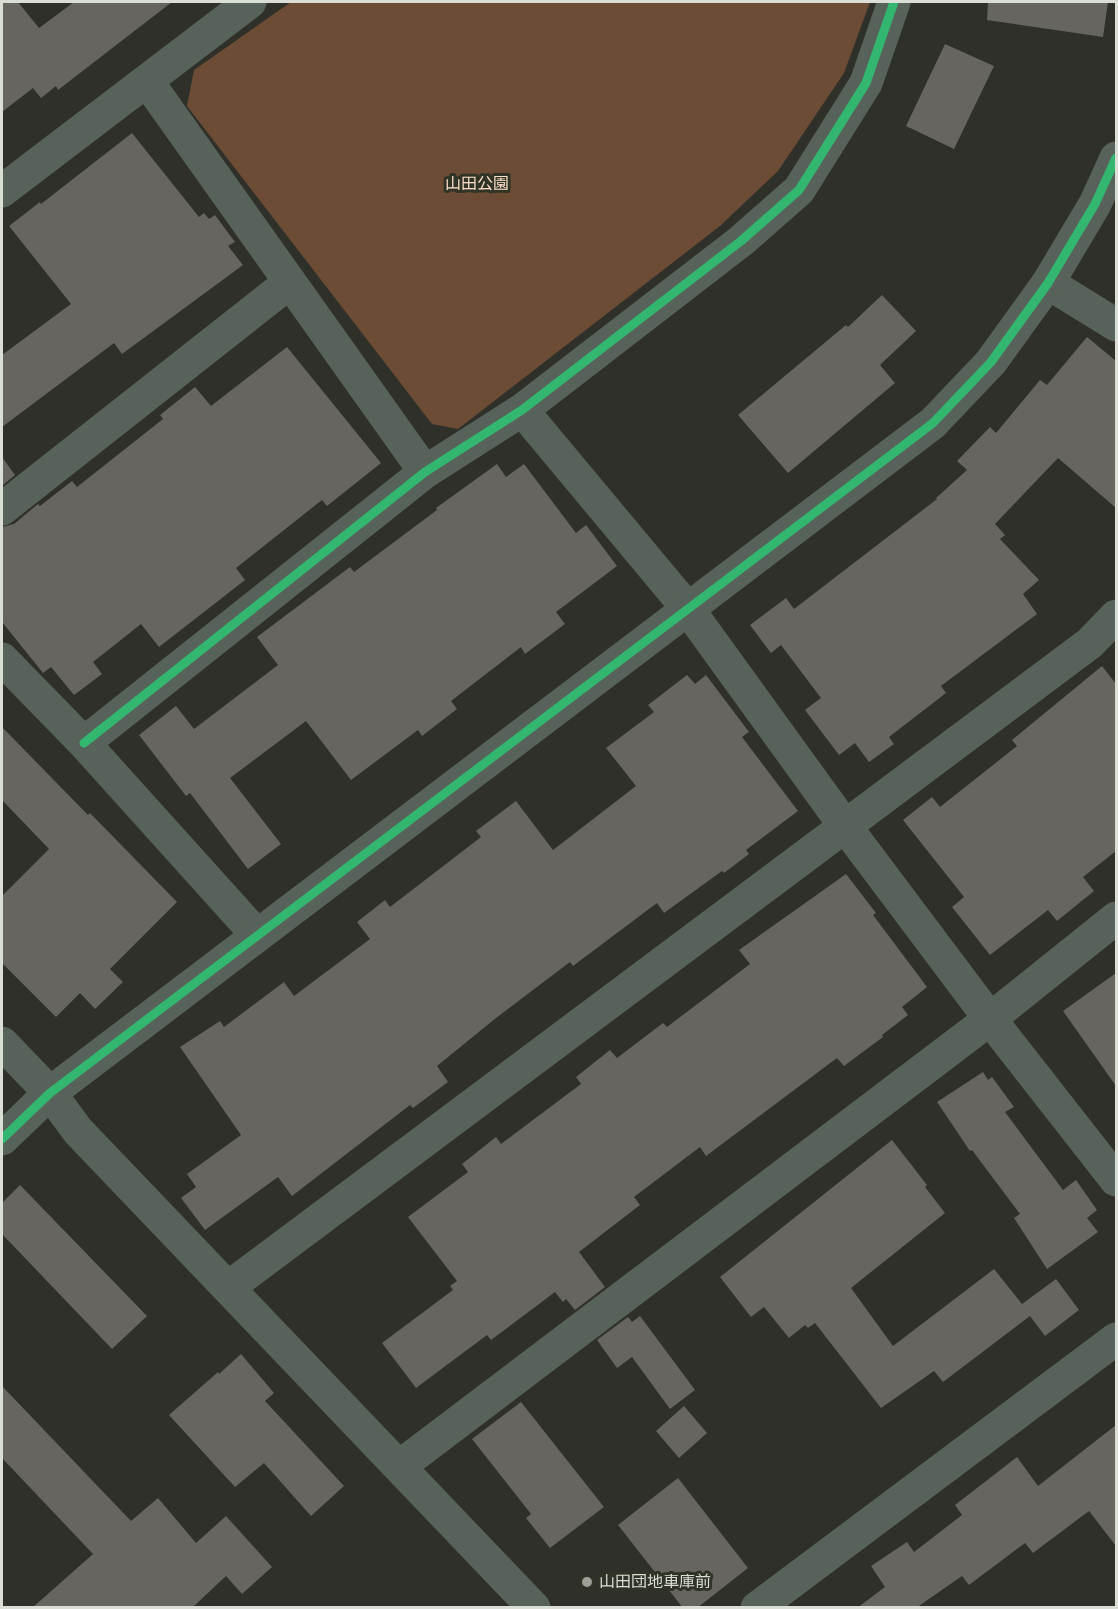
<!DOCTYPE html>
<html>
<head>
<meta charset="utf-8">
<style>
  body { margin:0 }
  #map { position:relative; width:1118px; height:1609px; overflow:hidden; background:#2f302a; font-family:Montserrat,sans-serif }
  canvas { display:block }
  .frame { position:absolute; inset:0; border:3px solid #dbded4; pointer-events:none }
</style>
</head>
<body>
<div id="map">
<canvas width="1118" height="1609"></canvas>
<div class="frame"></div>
</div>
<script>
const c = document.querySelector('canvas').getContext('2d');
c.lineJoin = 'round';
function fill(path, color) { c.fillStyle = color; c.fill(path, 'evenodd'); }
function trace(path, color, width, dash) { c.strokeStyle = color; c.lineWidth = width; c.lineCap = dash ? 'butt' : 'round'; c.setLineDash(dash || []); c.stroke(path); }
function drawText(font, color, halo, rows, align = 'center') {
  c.font = font + ' Montserrat,"Noto Sans JP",sans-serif'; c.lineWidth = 6; c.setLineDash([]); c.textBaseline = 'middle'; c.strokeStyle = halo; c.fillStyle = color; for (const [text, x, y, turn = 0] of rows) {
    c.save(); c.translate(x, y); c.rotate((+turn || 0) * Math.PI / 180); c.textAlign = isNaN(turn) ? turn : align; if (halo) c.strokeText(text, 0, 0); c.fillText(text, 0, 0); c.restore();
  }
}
fill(new Path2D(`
  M 291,2 L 870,2 L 844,73 L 778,171 L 720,226 L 458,429 L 432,424 L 187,106 L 194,70 Z`), '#6c4c34');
fill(new Path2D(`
  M 2,2 L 18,2 L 39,28 L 74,2 L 172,2 L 58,90 L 56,86 L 41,98 L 33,88 L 2,112 Z
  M 988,2 L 1108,2 L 1103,37 L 987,20 Z
  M 945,44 L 994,66 L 954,149 L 906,126 Z
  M 132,133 L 199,217 L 204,213 L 209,219 L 215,215 L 235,242 L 228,246 L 243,265 L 122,354 L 114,343 L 2,427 L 2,355 L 71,304 L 9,226 L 40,202 L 41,204 Z
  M 882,295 L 916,331 L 880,365 L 895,383 L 788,473 L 738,415 L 846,325 L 848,327 Z
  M 1087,337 L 1116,361 L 1116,508 L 1058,458 L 995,524 L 1005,535 L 1000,539 L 1039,580 L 1023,594 L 1037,614 L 941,686 L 946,693 L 889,737 L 894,744 L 869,762 L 855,743 L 839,755 L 805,710 L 821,698 L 781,645 L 771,653 L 750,625 L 786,598 L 794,609 L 937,499 L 936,498 L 967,470 L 957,461 L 990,427 L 996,433 L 1040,380 L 1047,385 Z
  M 287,347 L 381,463 L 327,506 L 322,500 L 236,568 L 245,580 L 159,647 L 141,624 L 93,662 L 102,674 L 74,695 L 51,667 L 43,673 L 2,622 L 2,527 L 14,524 L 38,504 L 40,506 L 72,481 L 77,487 L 163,419 L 160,415 L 195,387 L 211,406 Z
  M 2,457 L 15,475 L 2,486 Z
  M 497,464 L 506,477 L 524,464 L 576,533 L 586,525 L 617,566 L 556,612 L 565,624 L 525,654 L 521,647 L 451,701 L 457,709 L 422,736 L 418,730 L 351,780 L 306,721 L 230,778 L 281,844 L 248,869 L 190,793 L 186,796 L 139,735 L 176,706 L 194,729 L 278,665 L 257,637 L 350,567 L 354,572 L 437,510 L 436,508 Z
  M 1102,666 L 1116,684 L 1116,851 L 1083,877 L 1094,891 L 1057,921 L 1048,910 L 990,955 L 952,907 L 964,897 L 903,820 L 932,797 L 940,807 L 1017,746 L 1012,740 Z
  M 687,675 L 695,684 L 706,675 L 749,732 L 742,737 L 798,811 L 746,850 L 749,854 L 724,873 L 722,871 L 664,913 L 657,903 L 573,966 L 570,962 L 496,1018 L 437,1066 L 448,1082 L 413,1108 L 410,1105 L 292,1196 L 278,1177 L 205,1230 L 181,1198 L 196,1187 L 187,1174 L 241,1135 L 180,1047 L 220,1021 L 224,1027 L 284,982 L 294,996 L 370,939 L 357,922 L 385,900 L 390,907 L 481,837 L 476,831 L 516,801 L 553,850 L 636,786 L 606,748 L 654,712 L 648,705 Z
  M 2,727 L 88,815 L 90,813 L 177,902 L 110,969 L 123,982 L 95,1009 L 80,993 L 56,1017 L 2,963 L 2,896 L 49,849 L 2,800 Z
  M 846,874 L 876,913 L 873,915 L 927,987 L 902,1007 L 908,1015 L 882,1035 L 883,1037 L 844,1066 L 837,1058 L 706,1156 L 700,1147 L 634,1197 L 640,1205 L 579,1252 L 605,1287 L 575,1310 L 566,1299 L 563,1302 L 555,1292 L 491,1340 L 487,1335 L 416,1388 L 382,1343 L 453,1290 L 450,1286 L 457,1281 L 408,1217 L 468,1172 L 462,1164 L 496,1137 L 501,1144 L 581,1084 L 576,1077 L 610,1050 L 617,1058 L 663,1023 L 667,1027 L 750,964 L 739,950 Z
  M 1116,973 L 1116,1086 L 1063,1011 Z
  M 983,1072 L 988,1080 L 992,1077 L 1014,1107 L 1005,1112 L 1063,1190 L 1076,1180 L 1097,1210 L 1087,1218 L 1098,1232 L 1047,1269 L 1014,1218 L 1020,1214 L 972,1150 L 970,1151 L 937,1102 Z
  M 892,1140 L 927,1185 L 925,1187 L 945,1213 L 851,1288 L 893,1346 L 994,1269 L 1022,1304 L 1056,1279 L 1079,1310 L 1045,1336 L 1030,1316 L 943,1382 L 934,1371 L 881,1408 L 815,1323 L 808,1328 L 805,1325 L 789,1338 L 764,1307 L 751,1317 L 720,1277 Z
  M 20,1185 L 147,1316 L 112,1349 L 2,1234 L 2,1203 Z
  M 640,1316 L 695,1390 L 670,1409 L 632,1357 L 617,1368 L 597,1340 L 628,1317 L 632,1322 Z
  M 241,1354 L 274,1393 L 265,1401 L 344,1486 L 311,1516 L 264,1463 L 235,1487 L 169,1415 L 218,1372 L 219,1374 Z
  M 2,1386 L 131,1521 L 158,1498 L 196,1543 L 226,1516 L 272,1567 L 242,1594 L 226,1576 L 192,1608 L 32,1608 L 93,1554 L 2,1458 Z
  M 521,1402 L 604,1507 L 550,1548 L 526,1518 L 531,1514 L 472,1439 Z
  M 684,1406 L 707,1433 L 679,1458 L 656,1431 Z
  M 1116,1425 L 1116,1546 L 1089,1511 L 1033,1553 L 1025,1543 L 969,1585 L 962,1576 L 916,1608 L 857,1608 L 885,1587 L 871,1566 L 907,1542 L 914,1552 L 962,1515 L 955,1505 L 1017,1457 L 1038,1486 Z
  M 678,1478 L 748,1568 L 697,1608 L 683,1608 L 618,1525 Z`), '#66655f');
trace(new Path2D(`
  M 147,81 L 425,472
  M 2,191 L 250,2
  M 1048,283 L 1116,325
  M 522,410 L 688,609 L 845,826 L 990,1019 L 1116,1180
  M 2,509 L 290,282
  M 2,659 L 84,743 L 257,935
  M 84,743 L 425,472 L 522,410 L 741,241 L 799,190 L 866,83 L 894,2
  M 2,1139 L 50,1093 L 78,1131 L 534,1608
  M 229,1287 L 1090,643 L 1116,616
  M 400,1466 L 990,1019 L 1116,918
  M 757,1608 L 1116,1339`), '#57635a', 33);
trace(new Path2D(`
  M 2,1043 L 50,1093 L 933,423 L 991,362 L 1048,283 L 1095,204 L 1116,158`), '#57635a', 33);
trace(new Path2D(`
  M 84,743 L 425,472 L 522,410 L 741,241 L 799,190 L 866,83 L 894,2
  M 2,1139 L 50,1093 L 933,423 L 991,362 L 1048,283 L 1095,204 L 1116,158`), '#33b770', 9);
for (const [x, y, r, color] of [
  [587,1582,6,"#9fa198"]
]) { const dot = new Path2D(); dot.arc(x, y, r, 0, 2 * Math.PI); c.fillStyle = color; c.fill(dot); trace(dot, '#303426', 2); }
drawText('16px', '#fbddc7', '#303426', [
  ["山田公園",477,184]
]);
drawText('16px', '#dbded4', '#303426', [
  ["山田団地車庫前",599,1582]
], 'left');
</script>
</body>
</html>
